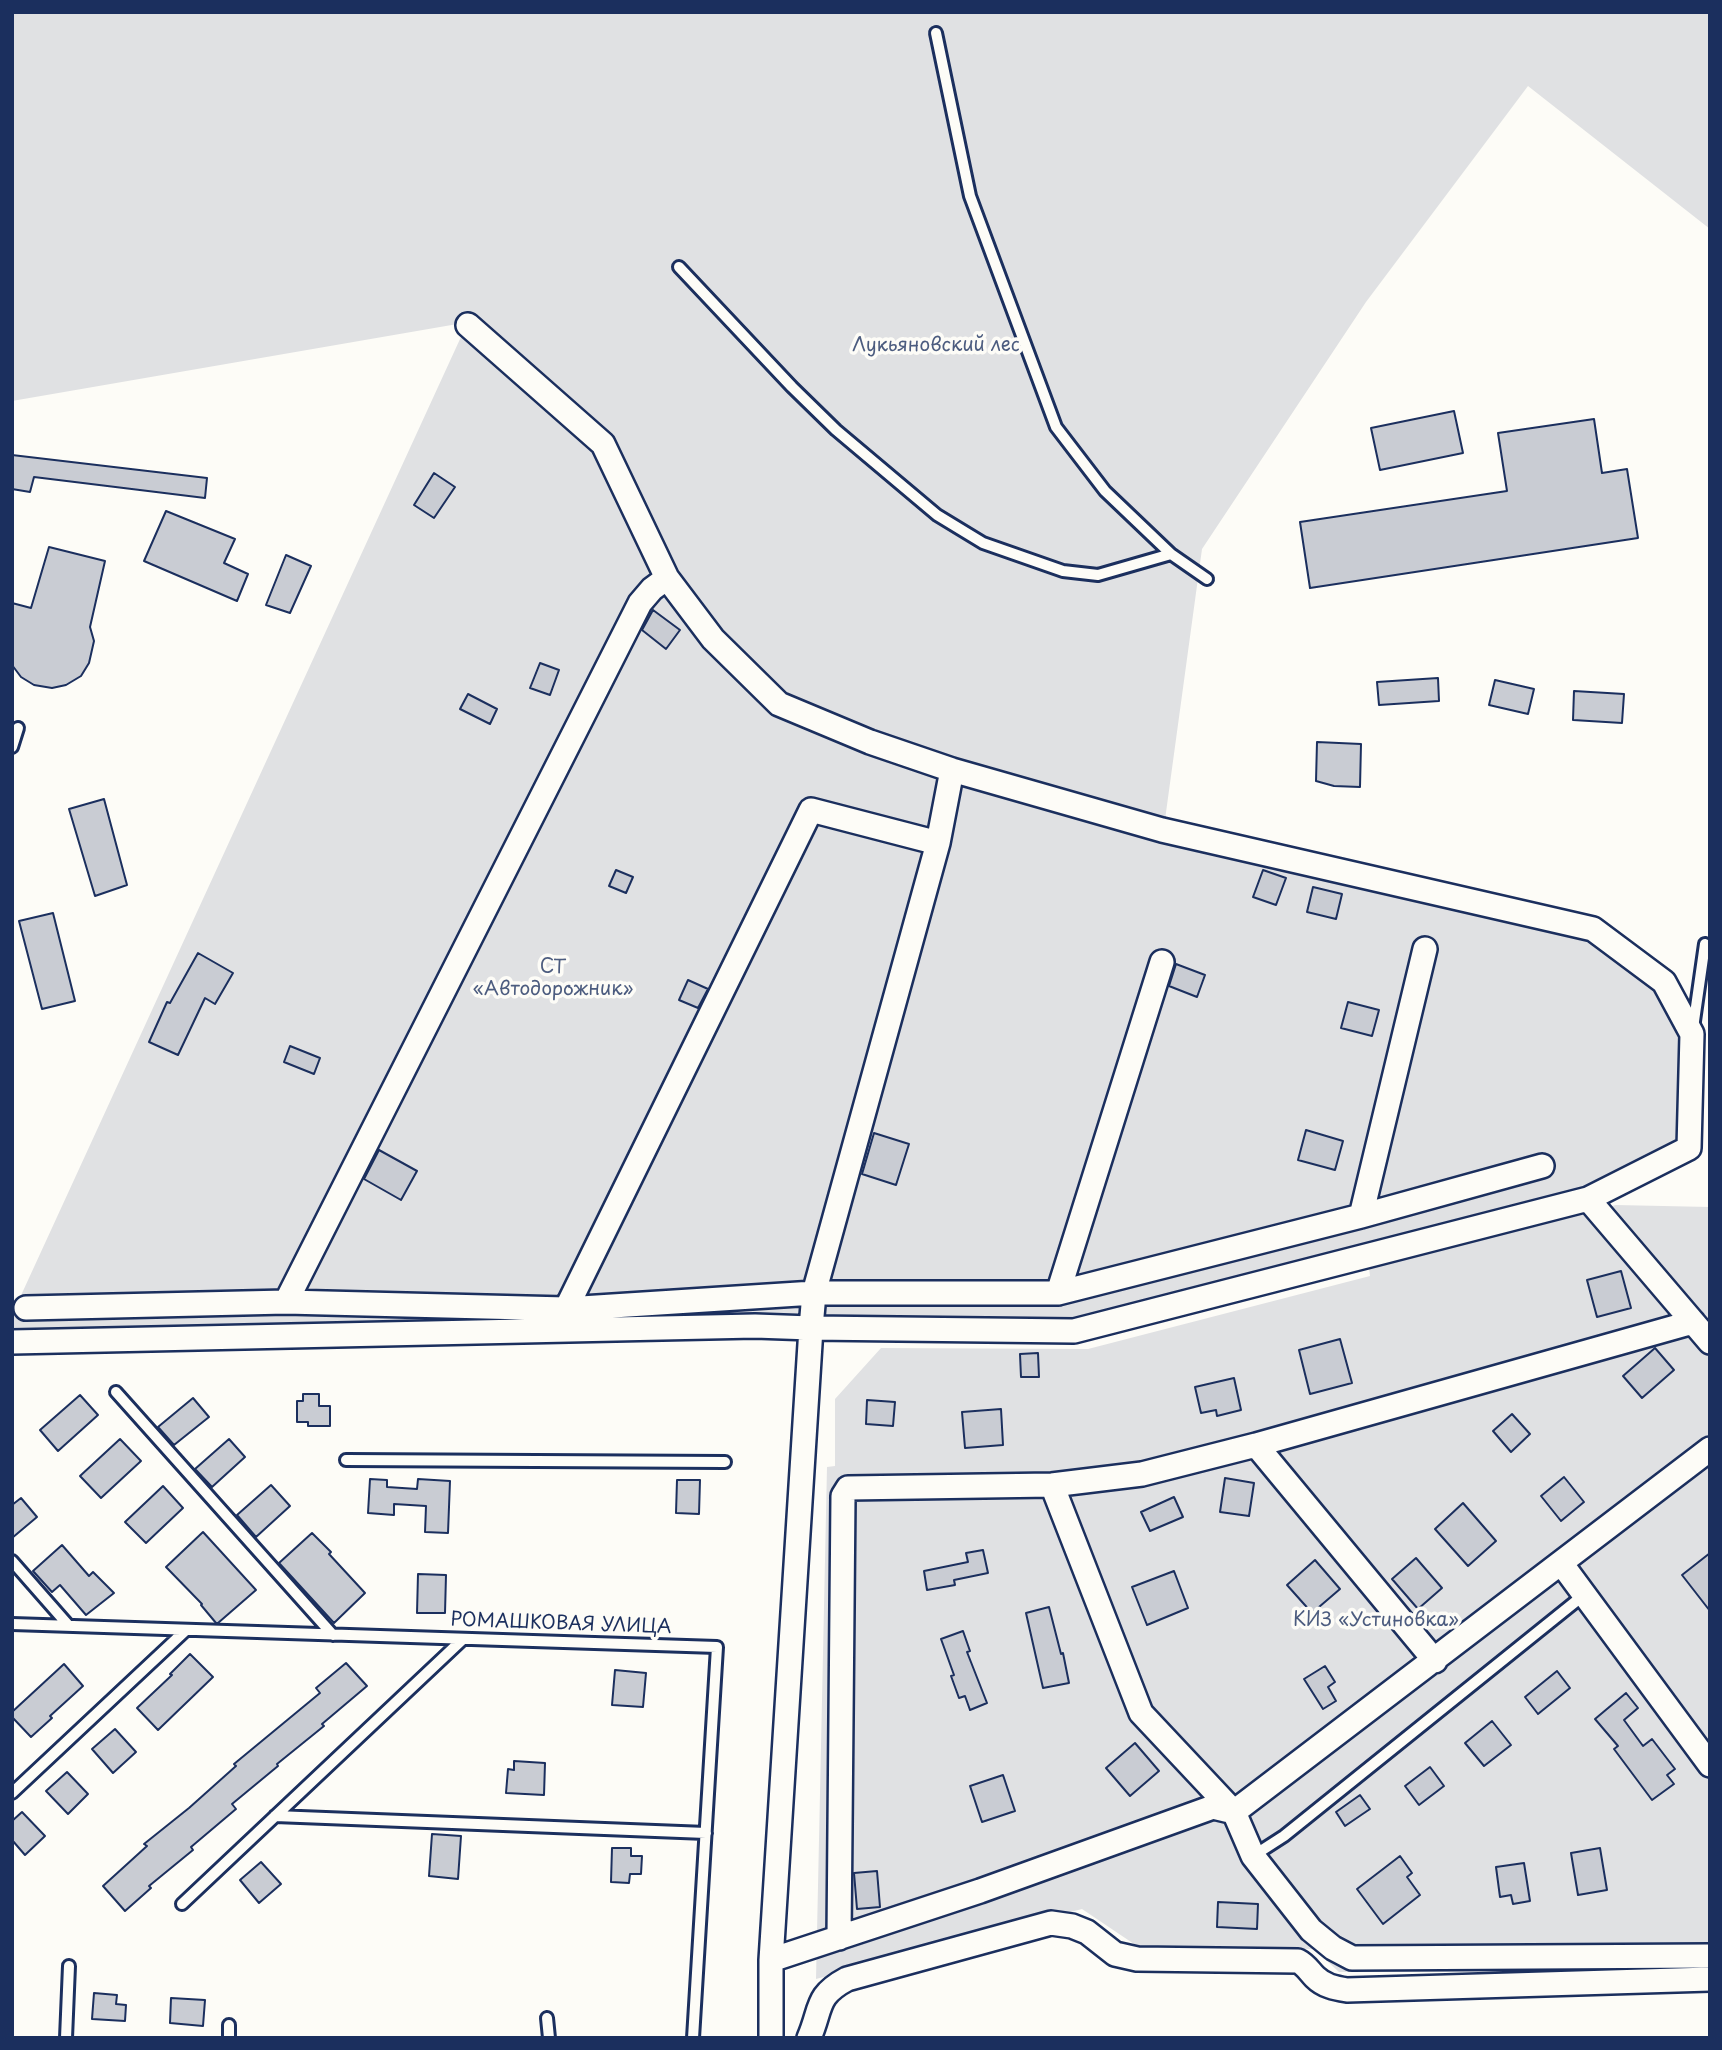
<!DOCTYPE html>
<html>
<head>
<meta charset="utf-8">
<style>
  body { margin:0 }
  #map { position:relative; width:1722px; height:2050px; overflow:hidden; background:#fdfcf7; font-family:"Playpen Sans",sans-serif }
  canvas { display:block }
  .frame { position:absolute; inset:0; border:14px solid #1b2f5e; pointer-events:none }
</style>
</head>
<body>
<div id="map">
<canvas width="1722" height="2050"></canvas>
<div class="frame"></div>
</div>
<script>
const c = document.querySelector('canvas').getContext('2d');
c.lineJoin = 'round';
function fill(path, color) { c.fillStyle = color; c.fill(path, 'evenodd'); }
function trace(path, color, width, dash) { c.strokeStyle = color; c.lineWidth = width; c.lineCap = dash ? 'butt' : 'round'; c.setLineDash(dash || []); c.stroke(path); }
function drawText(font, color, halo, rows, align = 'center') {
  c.font = font + ' "Playpen Sans",sans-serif'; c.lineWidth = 7; c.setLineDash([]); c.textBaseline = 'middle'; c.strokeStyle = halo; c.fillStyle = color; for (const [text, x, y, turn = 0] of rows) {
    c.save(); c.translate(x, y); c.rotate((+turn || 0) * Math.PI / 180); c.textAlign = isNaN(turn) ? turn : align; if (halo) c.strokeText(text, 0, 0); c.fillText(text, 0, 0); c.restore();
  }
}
fill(new Path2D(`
  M 12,12 L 1710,12 L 1710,229 L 1528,86 L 1366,302 L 1202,549 L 1164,827 L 922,756 L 780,701 L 716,637 L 607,440 L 469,322 L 12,401 Z
  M 466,326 L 597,450 L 663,582 L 777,707 L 870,745 L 1593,929 L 1664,982 L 1692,1034 L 1689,1148 L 1600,1194 L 1074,1331 L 12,1342 L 12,1315 Z
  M 1616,1205 L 1710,1207 L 1710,1967 L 1525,1972 L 1339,1972 L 1314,1949 L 1137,1946 L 1082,1909 L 816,1979 L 827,1467 L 835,1466 L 835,1399 L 881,1348 L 1088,1349 L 1370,1276 L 1369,1268 Z`), '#e0e1e3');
const building = new Path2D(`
  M 1454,411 L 1463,453 L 1380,470 L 1371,428 Z
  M 1594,419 L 1602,473 L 1627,469 L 1638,538 L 1310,588 L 1300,522 L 1507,491 L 1498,433 Z
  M 12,455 L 207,478 L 205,498 L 34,477 L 30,492 L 12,489 Z
  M 434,473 L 455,487 L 434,518 L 414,505 Z
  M 166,511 L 235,539 L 224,563 L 248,574 L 237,601 L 144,561 Z
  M 49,547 L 105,561 L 90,627 L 94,641 L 89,663 L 81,676 L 66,685 L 52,688 L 34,685 L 21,677 L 12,665 L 12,603 L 31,608 Z
  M 286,555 L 311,566 L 290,613 L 266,605 Z
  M 653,610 L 680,630 L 666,649 L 642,630 Z
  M 540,663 L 559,670 L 550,695 L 530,688 Z
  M 1438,678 L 1439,701 L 1379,705 L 1377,682 Z
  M 1495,680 L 1534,689 L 1528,714 L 1489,705 Z
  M 1574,691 L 1624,694 L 1622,723 L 1573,720 Z
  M 468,694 L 497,709 L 490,724 L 460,709 Z
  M 1317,742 L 1361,744 L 1360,787 L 1334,786 L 1316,781 Z
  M 104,799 L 127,885 L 95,896 L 69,809 Z
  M 616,870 L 633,877 L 626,893 L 609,886 Z
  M 1263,870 L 1286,878 L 1276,905 L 1253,897 Z
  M 1313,887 L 1342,894 L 1336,919 L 1307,912 Z
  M 53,913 L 75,1001 L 42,1009 L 19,921 Z
  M 198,953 L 233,973 L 215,1004 L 205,998 L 178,1055 L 149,1042 L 167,1002 L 170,1003 Z
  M 1176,964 L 1205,975 L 1197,997 L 1169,986 Z
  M 688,980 L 708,989 L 698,1008 L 679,1000 Z
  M 1348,1002 L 1379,1010 L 1372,1036 L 1341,1028 Z
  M 290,1046 L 320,1058 L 314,1074 L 284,1062 Z
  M 1306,1130 L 1343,1141 L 1335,1170 L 1298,1160 Z
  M 874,1133 L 909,1144 L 896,1185 L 862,1174 Z
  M 379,1150 L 417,1171 L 401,1200 L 364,1179 Z
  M 1621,1271 L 1631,1308 L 1597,1317 L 1587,1280 Z
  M 1340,1339 L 1352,1383 L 1310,1394 L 1299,1350 Z
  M 1655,1348 L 1674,1370 L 1642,1398 L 1623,1376 Z
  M 1038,1353 L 1039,1377 L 1021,1377 L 1020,1354 Z
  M 1234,1378 L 1241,1410 L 1217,1416 L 1216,1410 L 1201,1413 L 1195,1387 Z
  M 303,1394 L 319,1394 L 319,1406 L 330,1406 L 330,1426 L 308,1426 L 308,1422 L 297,1422 L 297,1401 L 303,1401 Z
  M 80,1395 L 98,1415 L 58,1451 L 40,1430 Z
  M 193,1398 L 209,1417 L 174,1445 L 158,1427 Z
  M 867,1400 L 895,1402 L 893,1426 L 866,1424 Z
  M 1001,1409 L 1003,1445 L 965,1448 L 962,1412 Z
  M 1512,1414 L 1530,1434 L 1511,1452 L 1493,1431 Z
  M 120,1439 L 141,1461 L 101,1498 L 80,1476 Z
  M 229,1439 L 245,1457 L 212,1487 L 195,1469 Z
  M 1564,1477 L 1584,1502 L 1561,1521 L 1541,1496 Z
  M 1225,1478 L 1254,1483 L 1249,1516 L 1220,1512 Z
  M 370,1479 L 387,1480 L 387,1487 L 417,1489 L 418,1479 L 450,1481 L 448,1533 L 425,1532 L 426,1506 L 394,1504 L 394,1515 L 368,1513 Z
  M 677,1480 L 700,1480 L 699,1514 L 676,1513 Z
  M 271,1485 L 290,1506 L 256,1537 L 237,1515 Z
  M 163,1486 L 183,1508 L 146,1543 L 125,1522 Z
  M 1174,1497 L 1183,1517 L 1150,1531 L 1141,1512 Z
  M 21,1498 L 37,1517 L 12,1538 L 12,1505 Z
  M 1463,1503 L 1496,1541 L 1468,1566 L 1435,1529 Z
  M 203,1532 L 256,1590 L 218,1623 L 216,1623 L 201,1605 L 202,1604 L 166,1567 Z
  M 312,1533 L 331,1552 L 329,1554 L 365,1593 L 334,1623 L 279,1563 Z
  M 62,1545 L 89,1576 L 93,1572 L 114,1593 L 86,1615 L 60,1585 L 52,1592 L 33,1571 Z
  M 983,1550 L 988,1573 L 954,1580 L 955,1585 L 927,1590 L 924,1571 L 968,1562 L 966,1553 Z
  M 1710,1553 L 1710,1611 L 1682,1575 Z
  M 1416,1558 L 1442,1588 L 1418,1609 L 1392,1579 Z
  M 1315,1560 L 1340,1589 L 1312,1613 L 1287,1585 Z
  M 1174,1571 L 1188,1608 L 1147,1625 L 1132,1587 Z
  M 418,1574 L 446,1575 L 445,1613 L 417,1613 Z
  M 1049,1607 L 1061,1654 L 1063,1653 L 1069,1683 L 1043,1688 L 1026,1613 Z
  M 963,1631 L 970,1651 L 967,1652 L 987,1703 L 970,1710 L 965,1696 L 959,1698 L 951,1676 L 954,1675 L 941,1639 Z
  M 190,1654 L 213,1677 L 158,1730 L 137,1708 L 172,1675 L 170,1674 Z
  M 346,1663 L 367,1686 L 322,1724 L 324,1726 L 277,1764 L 278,1766 L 232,1804 L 236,1809 L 191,1847 L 193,1850 L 149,1886 L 151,1888 L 125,1911 L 103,1886 L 147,1846 L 144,1844 L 189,1808 L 236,1766 L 234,1764 L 320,1693 L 316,1688 Z
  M 64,1664 L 83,1686 L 50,1716 L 52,1718 L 31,1737 L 12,1717 L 12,1712 Z
  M 1325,1666 L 1335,1682 L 1328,1687 L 1336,1701 L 1323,1709 L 1304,1679 Z
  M 615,1670 L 646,1673 L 643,1707 L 612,1705 Z
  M 1557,1671 L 1570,1688 L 1538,1714 L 1525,1697 Z
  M 1626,1693 L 1638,1708 L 1624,1720 L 1643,1746 L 1652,1739 L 1675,1769 L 1667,1775 L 1674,1784 L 1652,1800 L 1614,1749 L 1618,1746 L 1595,1719 Z
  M 1492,1721 L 1511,1745 L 1484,1766 L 1465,1743 Z
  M 115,1729 L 136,1752 L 113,1773 L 92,1749 Z
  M 1135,1743 L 1159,1771 L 1130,1796 L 1106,1768 Z
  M 514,1761 L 545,1763 L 544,1795 L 506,1793 L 508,1769 L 514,1770 Z
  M 1430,1767 L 1444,1786 L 1419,1805 L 1405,1786 Z
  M 67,1772 L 88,1794 L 68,1814 L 46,1791 Z
  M 1003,1775 L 1015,1811 L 982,1822 L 970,1786 Z
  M 1360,1795 L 1370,1809 L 1345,1826 L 1336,1812 Z
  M 22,1812 L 45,1836 L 25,1855 L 12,1840 L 12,1821 Z
  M 432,1834 L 461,1836 L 458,1879 L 429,1876 Z
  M 612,1848 L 631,1848 L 631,1856 L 642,1856 L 641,1874 L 630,1874 L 629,1883 L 611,1882 Z
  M 1600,1848 L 1607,1890 L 1578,1895 L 1571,1853 Z
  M 1400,1856 L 1412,1873 L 1407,1877 L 1420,1895 L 1383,1924 L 1357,1889 Z
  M 261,1862 L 281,1884 L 259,1903 L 240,1880 Z
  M 1524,1863 L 1530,1901 L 1513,1904 L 1511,1895 L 1500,1897 L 1496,1867 Z
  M 877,1871 L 880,1907 L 857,1909 L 854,1873 Z
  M 1218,1902 L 1258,1904 L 1257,1929 L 1217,1927 Z
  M 94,1993 L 117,1995 L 116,2004 L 126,2005 L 125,2021 L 92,2019 Z
  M 171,1998 L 205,2000 L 203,2026 L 170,2023 Z`);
fill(building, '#c9ccd3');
trace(building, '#1b2f5e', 2);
const lane = new Path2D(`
  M 936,33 L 970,196 L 1056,427 L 1105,491 L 1171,554
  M 679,267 L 792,387 L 836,430 L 937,515 L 983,543 L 1063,571 L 1098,575 L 1171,554 L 1207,579
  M 12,747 L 18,728
  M 1693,1028 L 1705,944
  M 116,1392 L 333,1635
  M 346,1460 L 725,1462
  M 12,1561 L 69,1626
  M 12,1624 L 717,1647 L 693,2038
  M 12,1793 L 186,1630
  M 275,1816 L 706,1833
  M 1253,1856 L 1284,1836 L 1585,1594
  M 182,1904 L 463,1639
  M 547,2018 L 549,2038
  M 66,2038 L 69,1966
  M 229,2038 L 229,2025`);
const street = new Path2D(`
  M 468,325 L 603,444 L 667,578 L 713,639 L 779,704 L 870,742 L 952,770 L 1162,830 L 1593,929 L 1664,982 L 1692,1034 L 1689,1148 L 1588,1199 L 1074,1331 L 811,1328 L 771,1960 L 771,2038
  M 1588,1199 L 1710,1342
  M 1361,1216 L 1425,949
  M 1058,1293 L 1162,962
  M 286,1302 L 640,603 L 652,589 L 667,578
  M 26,1308 L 286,1302 L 566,1309 L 811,810 L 938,843
  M 566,1309 L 814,1293 L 1058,1293 L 1361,1216 L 1542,1166
  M 12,1342 L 755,1326 L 811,1328 L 814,1293 L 938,843 L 952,770
  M 1256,1445 L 1435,1661
  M 1052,1485 L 1141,1713 L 1234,1812 L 1253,1856 L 1311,1930 L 1333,1948 L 1352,1958 L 1710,1956
  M 1561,1563 L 1710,1765
  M 839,1938 L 843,1496 L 848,1488 L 1052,1485 L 1142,1474 L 1256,1445 L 1693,1322
  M 771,1960 L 980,1891 L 1213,1807 L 1234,1812 L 1710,1449
  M 809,2038 C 822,2008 815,1996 847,1979 L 1051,1923 L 1072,1926 L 1087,1932 L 1115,1954 L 1137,1959 L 1298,1961 C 1306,1965 1309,1971 1315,1977 C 1324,1986 1335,1988 1347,1990 L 1710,1979`);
trace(lane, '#1b2f5e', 16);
trace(street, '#1b2f5e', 28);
trace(lane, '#fdfcf7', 10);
trace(street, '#fdfcf7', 23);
drawText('19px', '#4c5c7f', '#fdfcf7', [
  ["Лукьяновский лес",936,346],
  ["СТ",553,968],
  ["«Автодорожник»",553,990],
  ["КИЗ «Устиновка»",1376,1621]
]);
drawText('19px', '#1b2f5e', '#fdfcf7', [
  ["РОМАШКОВАЯ УЛИЦА",561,1624,2]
]);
</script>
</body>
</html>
